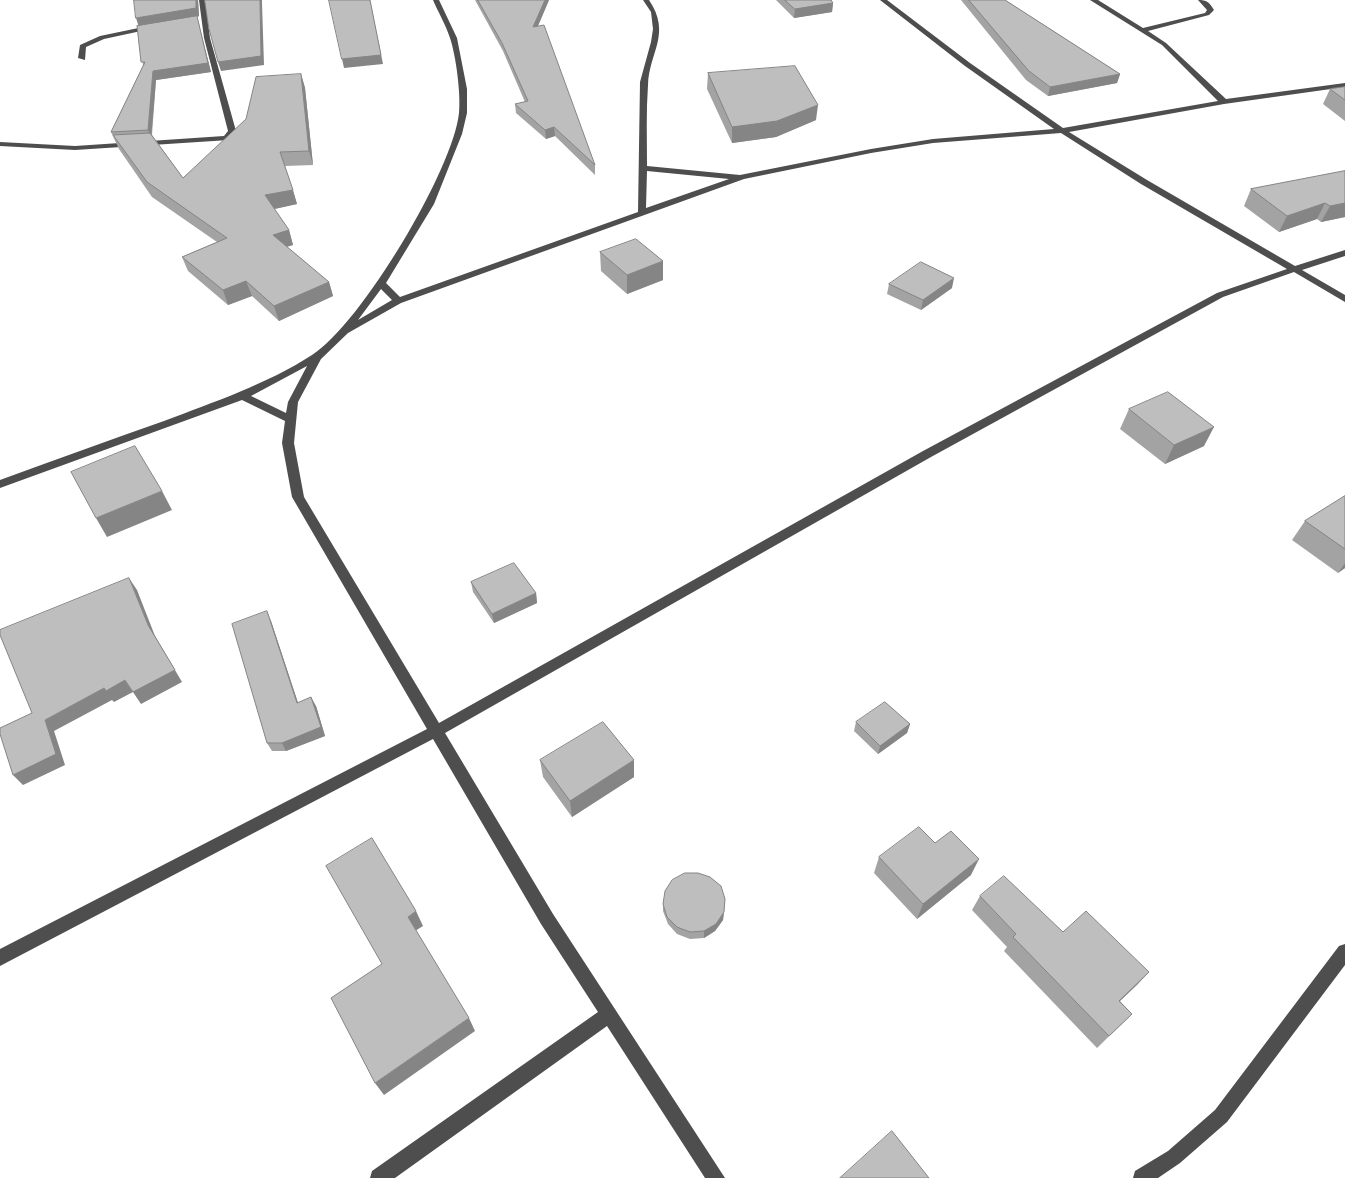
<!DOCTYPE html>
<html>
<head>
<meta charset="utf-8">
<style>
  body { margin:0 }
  canvas { display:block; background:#fff }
</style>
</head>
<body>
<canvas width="1345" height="1178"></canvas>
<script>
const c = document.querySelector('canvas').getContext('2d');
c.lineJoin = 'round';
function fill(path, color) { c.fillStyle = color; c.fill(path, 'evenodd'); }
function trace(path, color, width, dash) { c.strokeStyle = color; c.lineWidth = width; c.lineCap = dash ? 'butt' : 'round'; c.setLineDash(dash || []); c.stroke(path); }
fill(new Path2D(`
  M 199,0 L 205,0 L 210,38 L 236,131 L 229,140 L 75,150 L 0,146 L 0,142 L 75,146 L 224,136 L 228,131 L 204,38 Z
  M 433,0 L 439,0 L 457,38 L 467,89 L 467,113 L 462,134 L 434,204 L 386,283 L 400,297 L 638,212 L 640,82 L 651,42 L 653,29 L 651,12 L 643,0 L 649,0 C 672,34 649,52 648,85 C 646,112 647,139 647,166 L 740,175 L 871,149 L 933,139 L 1054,129 L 965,66 L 880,0 L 887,0 L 970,63 L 1063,128 L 1218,101 L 1162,45 L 1090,0 L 1098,0 L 1143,28 L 1205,13 L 1207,10 L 1198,0 C 1207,0 1209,2 1214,10 L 1209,15 L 1148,31 L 1166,43 L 1226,99 L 1345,83 L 1345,87 L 1224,104 L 1069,132 L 1147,180 L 1295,266 L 1345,250 L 1345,256 L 1302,270 L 1345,295 L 1345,302 L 1294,272 L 1223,297 L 931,457 L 445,733 L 553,914 L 725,1178 L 705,1178 L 607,1026 L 395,1178 L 370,1178 L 372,1171 L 598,1012 L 541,924 L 433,739 L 0,966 L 0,949 L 427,729 L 292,497 L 282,443 L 285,421 L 242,400 L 0,488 L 0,480 C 55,460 109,440 164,421 C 214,402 267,384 312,355 C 361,324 453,170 459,113 C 461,94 456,56 450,38 C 446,25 438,12 433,0 ZM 1061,133 L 1141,184 L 1287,269 L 1217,293 L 923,451 L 439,723 L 304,497 L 294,443 L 298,402 L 321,359 L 348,333 L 401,303 L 744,179 L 871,153 L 933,143 ZM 647,171 L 729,179 L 646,208 ZM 381,289 L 392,300 L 358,320 ZM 307,366 L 288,402 L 286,413 L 251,396 Z
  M 153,25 L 156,27 L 155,28 L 104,39 L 86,47 L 85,60 L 78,58 L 80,45 L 100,36 Z
  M 1345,944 L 1345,965 L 1227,1122 L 1180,1163 L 1158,1178 L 1133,1178 L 1135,1171 L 1168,1151 L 1215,1110 L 1339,946 Z`), '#4e4e4e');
fill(new Path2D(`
  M 134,0 L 198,0 L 199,16 L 197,17 L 211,72 L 156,80 L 152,135 L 183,178 L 301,74 L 305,88 L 313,165 L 285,166 L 297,204 L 274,209 L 289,230 L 293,245 L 287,247 L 329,282 L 333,296 L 279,321 L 252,296 L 228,305 L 188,271 L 182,257 L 217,242 L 152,197 L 119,149 L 111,132 L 143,66 L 139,26 Z
  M 475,0 L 549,0 L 538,26 L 595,165 L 595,175 L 555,136 L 546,139 L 516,113 L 515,104 L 525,102 L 503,51 Z
  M 776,0 L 831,0 L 833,3 L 832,12 L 794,18 Z
  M 961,0 L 1005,0 L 1120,74 L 1117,83 L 1048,96 L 1026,80 Z
  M 708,73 L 816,120 L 776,137 L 732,143 L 707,89 Z
  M 1345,87 L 1345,121 L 1323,104 L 1330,89 Z
  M 1345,171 L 1345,217 L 1321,222 L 1317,219 L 1279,232 L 1244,206 L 1251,189 Z
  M 600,252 L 663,261 L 663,280 L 627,294 L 601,271 Z
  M 889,284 L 952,288 L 921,310 L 887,294 Z
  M 1129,409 L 1204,446 L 1165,464 L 1120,429 Z
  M 1345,496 L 1345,568 L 1338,573 L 1292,540 L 1305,521 Z
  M 471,582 L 536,593 L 537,603 L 494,623 L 473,592 Z
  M 271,621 L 298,703 L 316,706 L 325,736 L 286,751 L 272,751 L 267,743 Z
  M 856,722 L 910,724 L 907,733 L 878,754 L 854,731 Z
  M 540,760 L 634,777 L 572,817 L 543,777 Z
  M 935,843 L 971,875 L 917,919 L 874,873 L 879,857 Z
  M 980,896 L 1149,972 L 1120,1001 L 1132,1014 L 1097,1048 L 1004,951 L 1007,947 L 972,910 Z
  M 725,899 L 723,920 L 715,931 L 704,938 L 690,939 L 677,934 L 668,924 L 663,911 L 663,904 Z`), '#a3a3a3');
fill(new Path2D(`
  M 196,0 L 198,0 L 199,16 L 197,17 L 211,72 L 156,80 L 151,139 L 148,130 L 153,71 L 136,18 Z
  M 260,0 L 262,0 L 262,3 L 264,65 L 221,71 L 218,62 Z
  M 370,0 L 383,64 L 344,68 L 342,59 Z
  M 545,0 L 549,0 L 534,35 L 533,27 Z
  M 833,3 L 832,12 L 794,18 L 795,9 Z
  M 301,74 L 305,88 L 313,165 L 309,151 Z
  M 1120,74 L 1117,83 L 1048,96 L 1050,87 Z
  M 818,105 L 816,120 L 776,137 L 732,143 L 732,127 Z
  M 554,127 L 555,136 L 546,139 L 545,130 Z
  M 293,190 L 297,204 L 270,210 L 265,195 Z
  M 1325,203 L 1317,219 L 1279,232 L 1287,216 Z
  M 1345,203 L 1345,217 L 1321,222 L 1330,206 Z
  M 289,230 L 293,245 L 277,249 L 273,235 Z
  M 663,261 L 663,280 L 627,294 L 627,275 Z
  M 954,278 L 952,288 L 921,310 L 923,300 Z
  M 246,281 L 252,296 L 228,305 L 223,290 Z
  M 329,282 L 333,296 L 279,321 L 274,306 Z
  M 1214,427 L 1204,446 L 1165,464 L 1174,445 Z
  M 162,491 L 172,510 L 107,537 L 96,518 Z
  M 1345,563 L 1345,568 L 1338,573 Z
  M 129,578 L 137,590 L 155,636 L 182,682 L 141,704 L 133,692 L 148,625 Z
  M 536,593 L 537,603 L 494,623 L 492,614 Z
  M 267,611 L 271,621 L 301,712 L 297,703 Z
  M 125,680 L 133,692 L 114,702 L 112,700 L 54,731 L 65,765 L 23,785 L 13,775 L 45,720 L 104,688 Z
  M 311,697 L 316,706 L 325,736 L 286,751 L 282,743 Z
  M 910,724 L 907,733 L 878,754 L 880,746 Z
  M 634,760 L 634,777 L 572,817 L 570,801 Z
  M 979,859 L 971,875 L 917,919 L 923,904 Z
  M 416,911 L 423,926 L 415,931 L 408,917 Z
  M 724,912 L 723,920 L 715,931 L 704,938 L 704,931 Z
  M 1149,972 L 1137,985 L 1107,1013 L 1119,1001 Z
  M 469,1018 L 475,1031 L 384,1095 L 375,1083 Z`), '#858585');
const building = new Path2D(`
  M 134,0 L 196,0 L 196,8 L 136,18 Z
  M 205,0 L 260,0 L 261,56 L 218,62 L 209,29 Z
  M 329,0 L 370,0 L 381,55 L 342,59 Z
  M 478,0 L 545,0 L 533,27 L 544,25 L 595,165 L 554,127 L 545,130 L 515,104 L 528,101 L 502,43 Z
  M 785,0 L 831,0 L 833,3 L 795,9 Z
  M 969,0 L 1005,0 L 1120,74 L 1050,87 L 1029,71 Z
  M 197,16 L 208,63 L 153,71 L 148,130 L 111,132 L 145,62 L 141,62 L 137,26 Z
  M 795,66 L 818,105 L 777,121 L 732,127 L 708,73 Z
  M 301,74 L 309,151 L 280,152 L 293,190 L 265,195 L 289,230 L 273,235 L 329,282 L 274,306 L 246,281 L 223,290 L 182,257 L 227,238 L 147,182 L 113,135 L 150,133 L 183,178 L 246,119 L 256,77 Z
  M 1345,87 L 1345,100 L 1330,89 Z
  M 1345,171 L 1345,203 L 1330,206 L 1325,203 L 1287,216 L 1251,189 Z
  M 636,239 L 663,261 L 627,275 L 600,252 Z
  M 921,262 L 954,278 L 923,300 L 889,284 Z
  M 1168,392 L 1214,427 L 1174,445 L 1129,409 Z
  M 135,446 L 162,491 L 96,518 L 71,472 Z
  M 1345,496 L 1345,549 L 1305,521 Z
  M 514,563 L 536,593 L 492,614 L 471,582 Z
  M 129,578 L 148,625 L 175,670 L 133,692 L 125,680 L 106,691 L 104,688 L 45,720 L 56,754 L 13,775 L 0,734 L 0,728 L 32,713 L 0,635 L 0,630 Z
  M 267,611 L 297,703 L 311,697 L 321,727 L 282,743 L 267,743 L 232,624 Z
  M 885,702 L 910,724 L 880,746 L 856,722 Z
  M 603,722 L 634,760 L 570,801 L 540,760 Z
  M 919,827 L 935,843 L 951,831 L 979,859 L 923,904 L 879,857 Z
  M 372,838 L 416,911 L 408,917 L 469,1018 L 375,1083 L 331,998 L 382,964 L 326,866 Z
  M 685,873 L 698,873 L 710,877 L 721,886 L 725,899 L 724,912 L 716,924 L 704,931 L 690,932 L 677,927 L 667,917 L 663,904 L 665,891 L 672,880 Z
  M 1004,876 L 1063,932 L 1086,911 L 1149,972 L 1119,1001 L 1132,1014 L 1109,1036 L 1013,937 L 1016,934 L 980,896 Z
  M 892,1131 L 929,1178 L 840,1178 Z`);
fill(building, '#bebebe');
trace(building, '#858585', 1);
</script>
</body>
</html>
